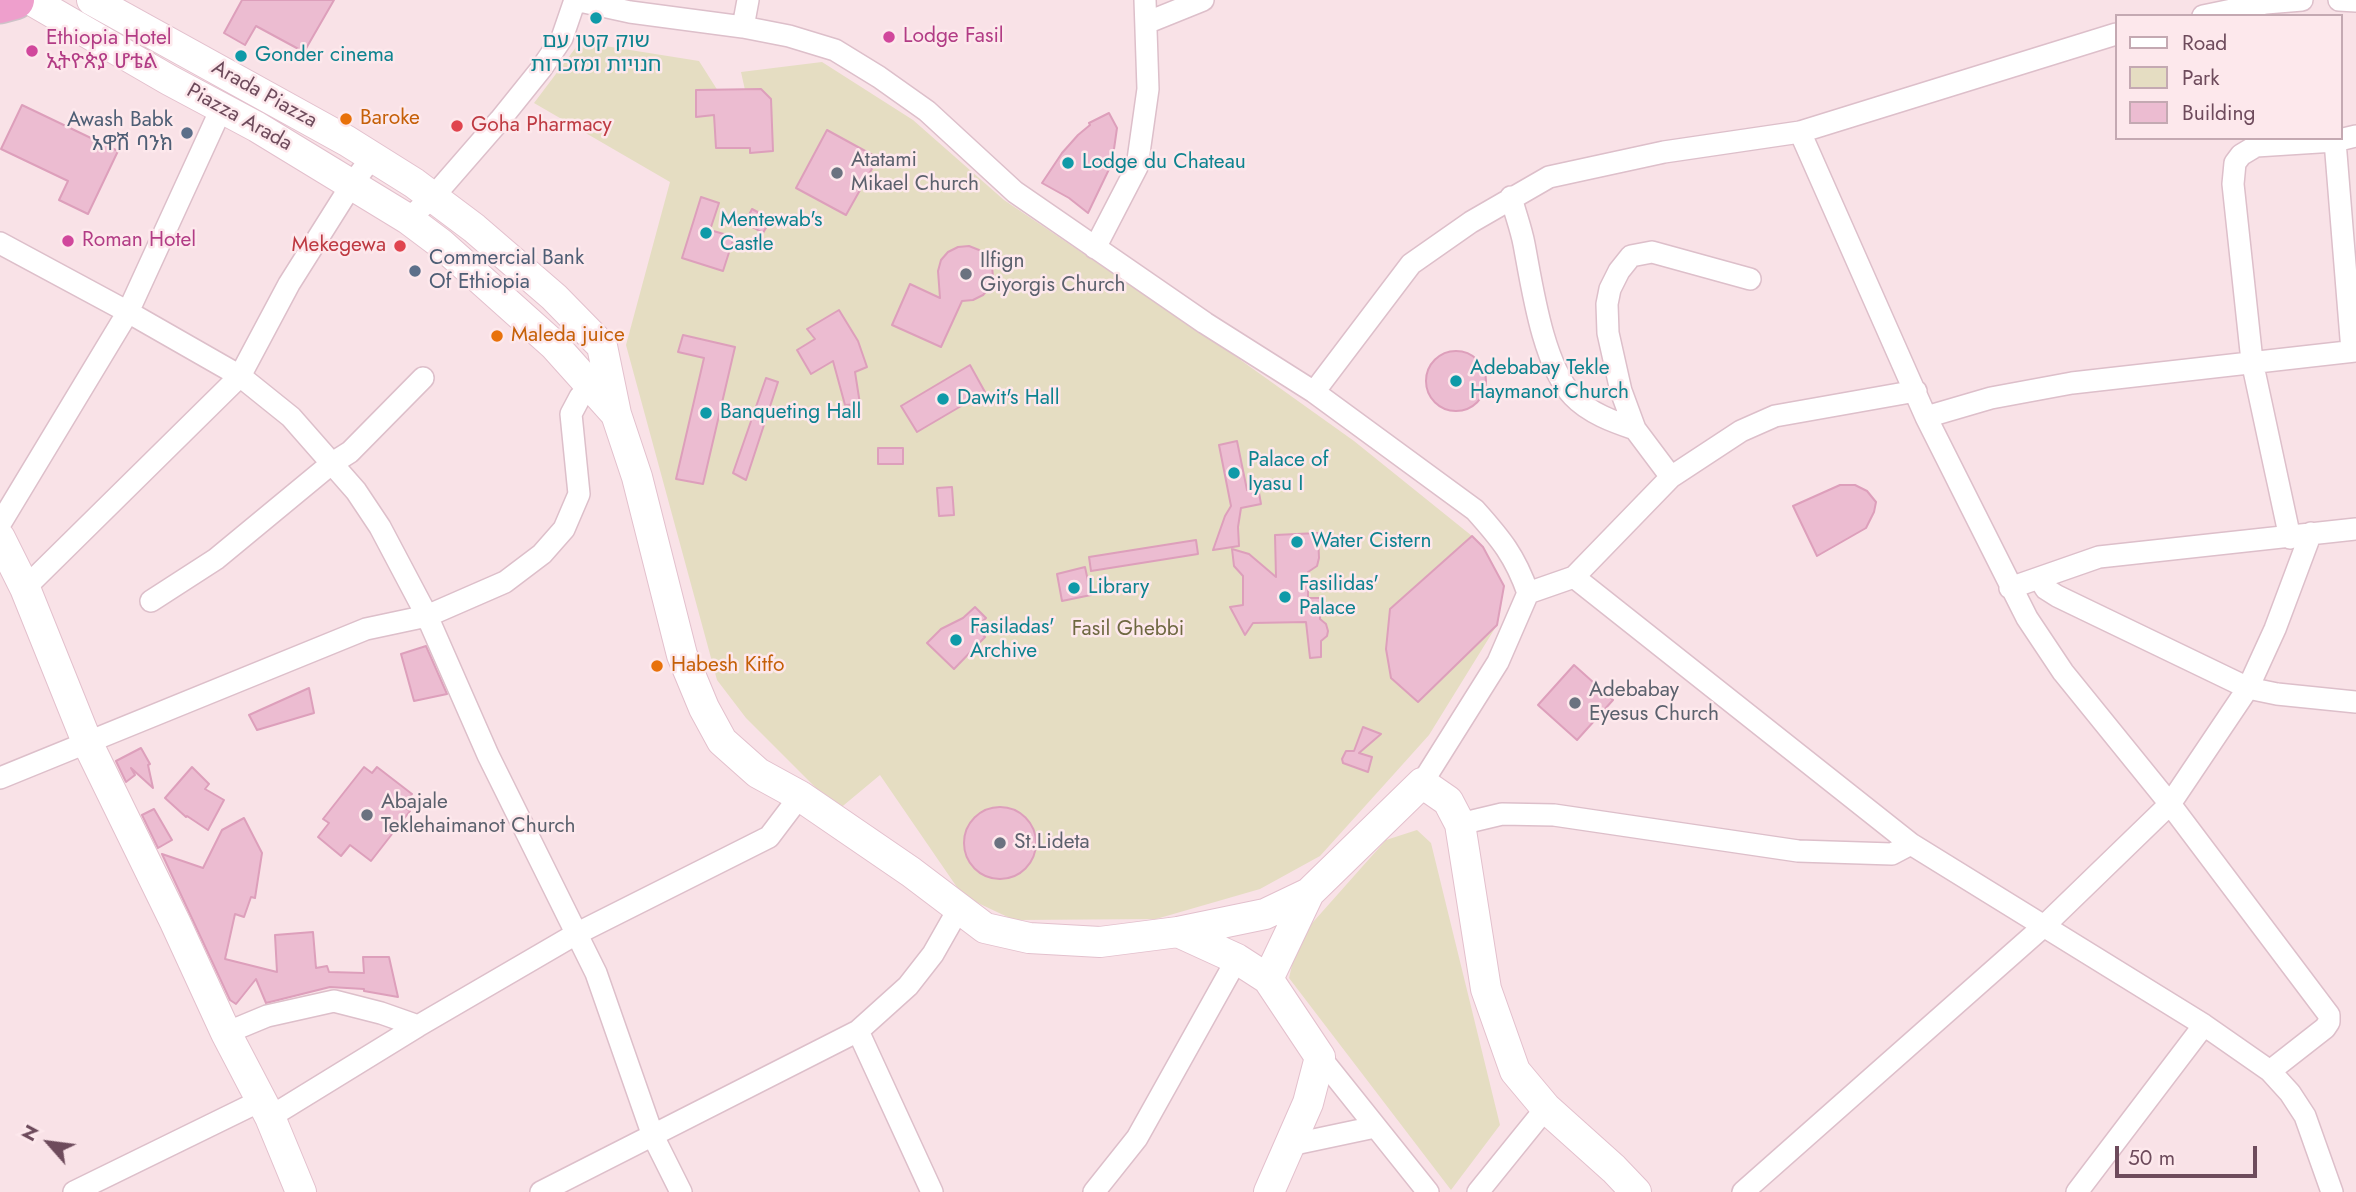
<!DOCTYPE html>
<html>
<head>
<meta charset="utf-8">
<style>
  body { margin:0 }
  #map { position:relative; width:2356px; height:1192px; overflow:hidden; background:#f9e2e7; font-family:Jost,sans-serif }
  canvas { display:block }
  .legend { position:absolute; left:2115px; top:14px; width:228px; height:126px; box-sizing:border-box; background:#fde8ec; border:2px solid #c4a9b2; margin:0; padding:9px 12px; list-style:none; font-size:21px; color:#6e4b5c }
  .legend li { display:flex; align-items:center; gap:14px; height:35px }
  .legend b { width:35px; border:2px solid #c4a9b2 }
  .north { position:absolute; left:14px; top:1108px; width:70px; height:70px; -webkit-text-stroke:5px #fde8ec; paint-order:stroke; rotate:298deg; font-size:19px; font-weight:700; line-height:28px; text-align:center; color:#6e4b5c }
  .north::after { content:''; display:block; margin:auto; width:24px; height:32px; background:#6e4b5c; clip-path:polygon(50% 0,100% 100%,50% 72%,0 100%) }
  .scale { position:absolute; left:2115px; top:1146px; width:142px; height:32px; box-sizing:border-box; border:4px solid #6e4b5c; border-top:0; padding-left:9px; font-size:21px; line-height:24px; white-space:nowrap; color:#6e4b5c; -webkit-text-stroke:5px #fde8ec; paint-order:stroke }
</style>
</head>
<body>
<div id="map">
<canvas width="2356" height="1192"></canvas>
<ul class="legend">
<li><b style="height:9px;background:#fff"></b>Road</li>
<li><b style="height:19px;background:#e5ddc2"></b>Park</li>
<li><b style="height:19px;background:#ecbcd1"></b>Building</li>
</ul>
<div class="north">N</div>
<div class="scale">50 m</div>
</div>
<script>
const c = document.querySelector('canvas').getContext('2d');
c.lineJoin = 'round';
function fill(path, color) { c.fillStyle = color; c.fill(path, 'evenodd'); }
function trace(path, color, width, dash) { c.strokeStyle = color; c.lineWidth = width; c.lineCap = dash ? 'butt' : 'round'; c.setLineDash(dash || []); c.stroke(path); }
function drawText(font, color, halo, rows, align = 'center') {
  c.font = font + ' Jost,"Noto Sans Ethiopic","Noto Sans Hebrew",sans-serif'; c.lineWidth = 5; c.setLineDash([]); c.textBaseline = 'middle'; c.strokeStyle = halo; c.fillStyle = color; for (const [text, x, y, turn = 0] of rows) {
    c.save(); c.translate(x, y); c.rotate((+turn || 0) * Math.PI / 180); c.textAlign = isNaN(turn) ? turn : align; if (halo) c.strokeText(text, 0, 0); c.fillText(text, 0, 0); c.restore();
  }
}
fill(new Path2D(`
  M 580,42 L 699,61 L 718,91 L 745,90 L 741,72 L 822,62 L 913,120 L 1004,200 L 1228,351 L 1354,441 L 1472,536 L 1483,547 L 1504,586 L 1497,625 L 1429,735 L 1394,774 L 1320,856 L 1260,889 L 1156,919 L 1014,920 L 963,896 L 880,775 L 838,810 L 746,718 L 717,680 L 626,345 L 670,182 L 534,103 Z
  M 1417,830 L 1431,843 L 1500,1125 L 1451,1190 L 1289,978 L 1298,939 L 1386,840 Z`), '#e5ddc2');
const building = new Path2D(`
  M 242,0 L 334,0 L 304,52 L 256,26 L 245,45 L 224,33 Z
  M 761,89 L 771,99 L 773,151 L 750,153 L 750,148 L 716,148 L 714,115 L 696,117 L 696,90 Z
  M 22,105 L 118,151 L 88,214 L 59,200 L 68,181 L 1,149 Z
  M 1109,113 L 1117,128 L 1112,163 L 1088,213 L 1069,198 L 1042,183 L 1062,153 L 1078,135 L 1090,125 L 1089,123 Z
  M 827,130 L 878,158 L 846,215 L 796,188 Z
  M 701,197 L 719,203 L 710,230 L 734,237 L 723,271 L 682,258 Z
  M 752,209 L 771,219 L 763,233 L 745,223 Z
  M 969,246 L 979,250 L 987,256 L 992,266 L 993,277 L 990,287 L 983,295 L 973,300 L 962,301 L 941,347 L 892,325 L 910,284 L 940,298 L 938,271 L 941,260 L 948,252 L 958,247 Z
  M 839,310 L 858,341 L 867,367 L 855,372 L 860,404 L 845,405 L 833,361 L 811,374 L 797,350 L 815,339 L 807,329 Z
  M 683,335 L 735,347 L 703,484 L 676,479 L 704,358 L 678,352 Z
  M1426 381a30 30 0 1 1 60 0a30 30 0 1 1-60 0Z
  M 970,365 L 985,392 L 917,432 L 901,406 Z
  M 766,378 L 778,382 L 746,480 L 733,473 Z
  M 1237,441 L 1247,490 L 1258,487 L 1261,504 L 1241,508 L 1238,527 L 1239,546 L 1213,550 L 1225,516 L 1231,506 L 1219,445 Z
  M 878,448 L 903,448 L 903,464 L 878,464 Z
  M 1840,485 L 1855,485 L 1867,491 L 1876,502 L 1874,512 L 1866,528 L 1817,556 L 1793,506 Z
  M 952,487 L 954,515 L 939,516 L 937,488 Z
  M 1318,533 L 1319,558 L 1317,566 L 1308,572 L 1308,598 L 1320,598 L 1320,619 L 1326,624 L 1328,631 L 1327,636 L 1321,641 L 1321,657 L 1310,658 L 1306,622 L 1253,623 L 1245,635 L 1230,607 L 1243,605 L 1243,576 L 1234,566 L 1232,549 L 1249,554 L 1276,577 L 1275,535 Z
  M 1472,536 L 1483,547 L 1504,586 L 1497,625 L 1418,702 L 1391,678 L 1386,649 L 1390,609 Z
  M 1196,540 L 1198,554 L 1091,571 L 1089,557 Z
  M 1085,567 L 1091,595 L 1062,601 L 1057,574 Z
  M 975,607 L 986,618 L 976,628 L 985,637 L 954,669 L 927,643 L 941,629 L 963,618 Z
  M 426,646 L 447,694 L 414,701 L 401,654 Z
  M 1574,665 L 1613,700 L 1577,740 L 1538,705 Z
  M 309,688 L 314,713 L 257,730 L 249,715 Z
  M 1363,727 L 1381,734 L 1359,753 L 1372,757 L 1368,772 L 1343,763 L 1342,759 L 1346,751 L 1354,751 Z
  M 141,748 L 150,764 L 148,765 L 153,788 L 131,768 L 135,775 L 126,782 L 116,761 Z
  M 192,767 L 209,784 L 205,789 L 224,800 L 208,830 L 187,816 L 186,817 L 165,798 Z
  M 364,767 L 372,773 L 377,767 L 412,794 L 403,806 L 410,811 L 371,861 L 350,845 L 341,856 L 318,837 L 329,823 L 323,819 Z
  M964 843a36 36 0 1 1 72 0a36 36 0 1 1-72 0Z
  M 154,809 L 172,840 L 158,848 L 142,815 Z
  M 244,818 L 262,853 L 255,898 L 251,897 L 244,917 L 235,914 L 225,959 L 277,972 L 275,935 L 313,932 L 316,968 L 327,966 L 329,972 L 364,973 L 363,957 L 389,957 L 398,997 L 364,991 L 364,989 L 330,987 L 266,1003 L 256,979 L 236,1004 L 230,1000 L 162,854 L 203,868 L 222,830 Z`);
fill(building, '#ecbcd1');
trace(building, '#dd9fbb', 2);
const street = new Path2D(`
  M 575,0 L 630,12 L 743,27 L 789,36 L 835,50 L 879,77 L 927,111 L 1015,192 L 1205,323 L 1314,392 L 1475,510 C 1501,539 1515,556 1528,593 L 1498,662 L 1422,783
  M 2339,0 L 2356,1
  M 2203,16 L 2266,3 L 2302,0
  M 1146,23 L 1203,0
  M 743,27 L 748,0
  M 1800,132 L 1926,417 L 2027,618 L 2063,672 L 2170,804 L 2329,1015 L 2329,1022 L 2325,1028 L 2270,1071
  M 2335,141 L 2352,351
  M 1511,197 C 1515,213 1521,228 1524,244 C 1532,286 1543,365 1573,396 C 1589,413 1614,422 1635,429
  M 408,219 L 433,197 L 500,120 L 541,69 L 562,38 L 575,0
  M 0,243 L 128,312 L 240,376 L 291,417 L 356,491 L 380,527 L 427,616 L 488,755 L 596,973 L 653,1136 L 681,1192
  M 1095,248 L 1137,167 L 1148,89 L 1145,0
  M 1314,392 L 1411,264 L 1471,222 L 1549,177 L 1664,152 L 1800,132 L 2116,34
  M 1926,417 L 1991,398 L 2072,383 L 2356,351
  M 1671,477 L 1635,429 L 1621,391 L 1608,333 L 1607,304 L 1610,289 L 1619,271 L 1631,256 L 1652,252 L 1750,279
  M 0,524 L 128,312 L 222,107
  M 2290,538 L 2252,361 L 2233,184 L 2235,163 L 2241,155 L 2256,146 L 2335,141 L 2356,136
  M 1574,577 L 1911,844 L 2204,1025 L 2270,1071 L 2290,1093 L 2305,1116 L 2332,1192
  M 2039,578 L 2046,589 L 2057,596 L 2248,688 L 2277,694 L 2356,702
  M 25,588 L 240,376 L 289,284 L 352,184 L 373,156
  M 2010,588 L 2099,557 L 2356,529
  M 1528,593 L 1574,577 L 1671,477 L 1741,431 L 1775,416 L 1916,391
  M 151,601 L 216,559 L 331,464 L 350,452 L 423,378
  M 0,778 L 366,629 L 427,616 L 505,582 L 542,554 L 564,529 L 579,494 L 571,414 L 580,397 L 603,379
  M 1460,824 L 1502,814 L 1554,815 L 1798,851 L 1892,854 L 1911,844
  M 858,1031 L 932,1192
  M 226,1033 L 267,1016 L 334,1001 L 381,1013 L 418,1026
  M 1320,1057 L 1428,1192
  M 270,1117 L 418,1026 L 576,934 L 769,837 L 800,796
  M 1290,1145 L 1375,1127
  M 74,1192 L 260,1101
  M 541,1192 L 858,1031 L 908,986 L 933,954 L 958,910
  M 1094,1192 L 1137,1138 L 1237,959
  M 1478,1192 L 1546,1108
  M 1743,1192 L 2045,925 L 2170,804 L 2248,688 L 2275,629 L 2311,533
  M 2077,1192 L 2204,1025`);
const secondary = new Path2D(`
  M 31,0 L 169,80 L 257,127 L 408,219 L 440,243 L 554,345 L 615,413
  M 92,0 L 347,141 L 414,183 L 474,228 L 554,297 L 602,346 L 616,414 L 637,477 L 682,655 L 704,708 L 722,741 L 758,773 L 800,796 L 911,872 L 985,928 L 1029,938 L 1100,942 L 1178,932 L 1265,914 L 1309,893 L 1422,783 L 1448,801 L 1460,824 L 1486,989 L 1515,1071 L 1546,1108 L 1614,1169 L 1636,1192
  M 0,538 L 25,588 L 87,742 L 175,922 L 226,1033 L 270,1117 L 301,1192
  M 1178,932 L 1237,959 L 1268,979 L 1320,1057 L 1308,1103 L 1269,1192
  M 1268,979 L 1309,893`);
const highway = new Path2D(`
  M 0,4 L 15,0`);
trace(street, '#ddbfca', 24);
trace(secondary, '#e3c0cd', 32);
trace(highway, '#cec2c8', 41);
trace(street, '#fff', 21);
trace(secondary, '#fff', 30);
trace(highway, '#ee9fcc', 38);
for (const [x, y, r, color] of [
  [596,18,7,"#0f9aa8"],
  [889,37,7,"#d1479c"],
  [32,51,7,"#d1479c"],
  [241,56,7,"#0f9aa8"],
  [346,119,7,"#e8710a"],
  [457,126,7,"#e0444e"],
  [187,133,7,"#5c6f8a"],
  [1068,163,7,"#0f9aa8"],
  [837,173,7,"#6b7280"],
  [706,233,7,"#0f9aa8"],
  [68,241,7,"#d1479c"],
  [400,246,7,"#e0444e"],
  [415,271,7,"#5c6f8a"],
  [966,274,7,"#6b7280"],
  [497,336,7,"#e8710a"],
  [1456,381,7,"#0f9aa8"],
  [943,399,7,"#0f9aa8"],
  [706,413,7,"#0f9aa8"],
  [1234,473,7,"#0f9aa8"],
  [1297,542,7,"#0f9aa8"],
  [1074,588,7,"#0f9aa8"],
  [1285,597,7,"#0f9aa8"],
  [956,640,7,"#0f9aa8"],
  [657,666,7,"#e8710a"],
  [1575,703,7,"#6b7280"],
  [367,815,7,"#6b7280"],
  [1000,843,7,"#6b7280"]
]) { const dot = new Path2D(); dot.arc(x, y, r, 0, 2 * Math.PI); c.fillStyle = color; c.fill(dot); trace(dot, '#fde8ec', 2.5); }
drawText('21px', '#b23c85', '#fde8ec', [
  ["Lodge Fasil",903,37],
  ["Ethiopia Hotel",46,39],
  ["ኢትዮጵያ ሆቴል",46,63],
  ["Roman Hotel",82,241]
], 'left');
drawText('21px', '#0d838f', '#fde8ec', [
  ["שוק קטן עם",596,42,"center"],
  ["חנויות ומזכרות",596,66,"center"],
  ["Gonder cinema",255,56],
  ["Lodge du Chateau",1082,163],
  ["Mentewab's",720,221],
  ["Castle",720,245],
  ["Adebabay Tekle",1470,369],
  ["Haymanot Church",1470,393],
  ["Dawit's Hall",957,399],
  ["Banqueting Hall",720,413],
  ["Palace of",1248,461],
  ["Iyasu I",1248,485],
  ["Water Cistern",1311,542],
  ["Fasilidas'",1299,585],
  ["Palace",1299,609],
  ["Library",1088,588],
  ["Fasiladas'",970,628],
  ["Archive",970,652]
], 'left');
drawText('21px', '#6e4b5c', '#fde8ec', [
  ["Arada Piazza",264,95,29],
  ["Piazza Arada",239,118,29]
]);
drawText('21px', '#c56008', '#fde8ec', [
  ["Baroke",360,119],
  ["Maleda juice",511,336],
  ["Habesh Kitfo",671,666]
], 'left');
drawText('21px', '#4e5e75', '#fde8ec', [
  ["Awash Babk",173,121],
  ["አዋሽ ባንክ",173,145],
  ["Commercial Bank",429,259,"left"],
  ["Of Ethiopia",429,283,"left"]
], 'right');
drawText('21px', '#be3a42', '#fde8ec', [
  ["Goha Pharmacy",471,126],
  ["Mekegewa",386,246,"right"]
], 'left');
drawText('21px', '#5b616d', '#fde8ec', [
  ["Atatami",851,161],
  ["Mikael Church",851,185],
  ["Ilfign",980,262],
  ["Giyorgis Church",980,286],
  ["Adebabay",1589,691],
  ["Eyesus Church",1589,715],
  ["Abajale",381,803],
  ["Teklehaimanot Church",381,827],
  ["St.Lideta",1014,843]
], 'left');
drawText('21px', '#6e6841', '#fde8ec', [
  ["Fasil Ghebbi",1128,630]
]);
</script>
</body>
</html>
